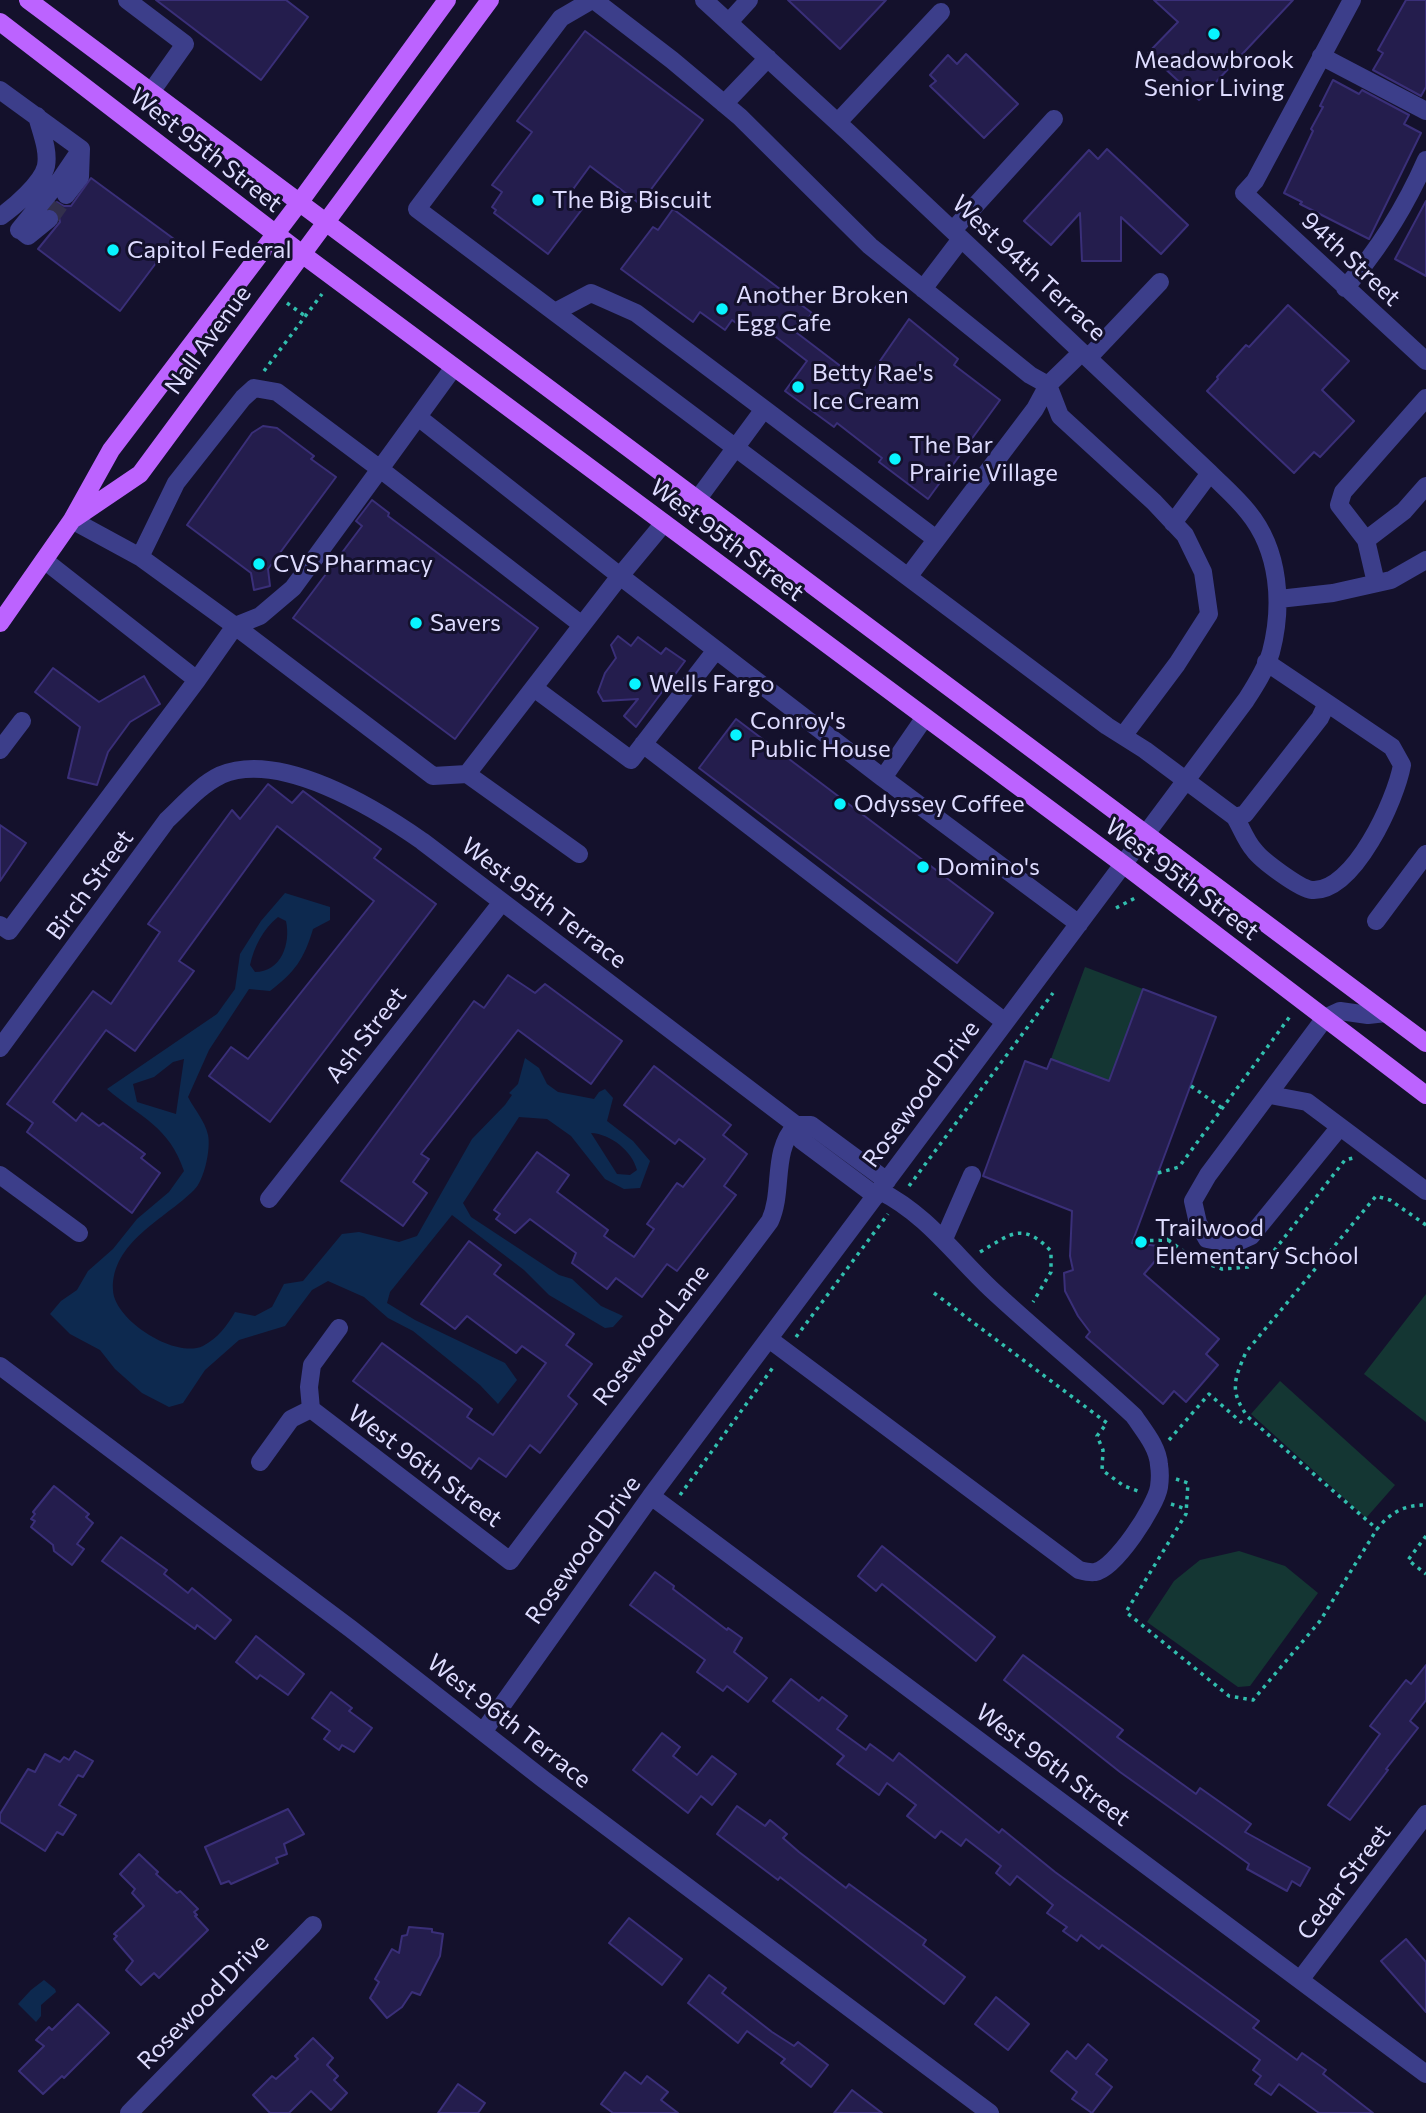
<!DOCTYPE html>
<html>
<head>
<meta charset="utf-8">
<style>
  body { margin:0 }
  canvas { display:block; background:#14112c }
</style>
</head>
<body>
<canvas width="1426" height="2113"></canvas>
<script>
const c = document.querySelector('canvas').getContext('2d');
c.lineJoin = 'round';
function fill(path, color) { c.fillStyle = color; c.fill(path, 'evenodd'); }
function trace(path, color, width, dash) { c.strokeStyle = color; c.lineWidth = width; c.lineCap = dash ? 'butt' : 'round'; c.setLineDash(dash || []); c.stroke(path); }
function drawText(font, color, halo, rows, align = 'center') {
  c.font = font + ' Commissioner,sans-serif'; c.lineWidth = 6; c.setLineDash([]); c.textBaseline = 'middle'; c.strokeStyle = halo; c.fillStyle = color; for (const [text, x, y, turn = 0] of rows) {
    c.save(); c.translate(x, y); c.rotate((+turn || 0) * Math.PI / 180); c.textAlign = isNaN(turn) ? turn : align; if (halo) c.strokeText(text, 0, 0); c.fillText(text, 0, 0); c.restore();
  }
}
fill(new Path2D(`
  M 1085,967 L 1143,989 L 1109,1081 L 1051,1059 Z
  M 1426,1294 L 1426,1422 L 1364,1374 Z
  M 1280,1381 L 1395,1485 L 1366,1518 L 1251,1414 Z
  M 1239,1551 L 1285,1566 L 1318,1593 L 1250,1686 L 1238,1687 L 1147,1622 L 1174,1581 L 1200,1560 Z`), '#143633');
fill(new Path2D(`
  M 285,893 L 330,907 L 330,920 L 313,929 C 304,959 295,972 270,991 L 249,989 L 209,1050 L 188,1097 C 194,1109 205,1121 208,1135 C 211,1149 204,1181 194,1190 C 165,1219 111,1242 113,1290 C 114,1320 175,1359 203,1346 C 218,1338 227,1326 235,1312 L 255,1316 L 272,1307 L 284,1284 L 303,1281 L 342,1234 L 359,1232 L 399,1242 L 417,1236 L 472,1139 L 505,1105 L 512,1095 L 509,1093 L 518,1084 L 525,1058 L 539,1068 L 547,1084 L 558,1092 L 594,1099 L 599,1092 L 605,1089 L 613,1098 L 607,1121 L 633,1141 L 650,1161 L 640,1188 L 624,1189 L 605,1179 L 571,1136 L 547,1119 L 519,1117 L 463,1203 L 471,1217 L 559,1275 L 572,1279 L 601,1306 L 623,1316 L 613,1327 L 605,1328 L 549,1295 L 524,1270 L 452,1215 L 390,1292 L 387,1303 L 415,1320 L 505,1363 L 517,1380 L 498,1404 L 480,1385 L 413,1331 L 388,1318 L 364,1297 L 328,1281 L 312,1290 L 285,1326 L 239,1340 L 205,1370 L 183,1403 L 169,1407 L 142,1393 L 115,1369 L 100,1350 L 70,1334 L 50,1314 L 61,1301 L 77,1290 L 88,1271 L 113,1249 L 137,1219 L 169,1192 L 184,1171 C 169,1126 141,1118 107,1089 L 217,1014 L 235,989 L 240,954 L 261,921 ZM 278,917 L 286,921 C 291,944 281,972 255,972 L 250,965 C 254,947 263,929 278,917 ZM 184,1059 L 176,1114 L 137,1102 L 133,1084 L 154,1077 L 173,1062 ZM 591,1133 C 611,1134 632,1151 637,1170 L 630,1175 L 617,1174 Z
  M 44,1980 L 55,1989 L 56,1992 L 41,2005 L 41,2016 L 36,2022 L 18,2004 L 31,1990 Z`), '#0d294f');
const building = new Path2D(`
  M 156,0 L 286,0 L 308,17 L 261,80 Z
  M 788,0 L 886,0 L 840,49 Z
  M 1154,0 L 1293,0 L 1199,100 L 1148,53 L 1178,22 Z
  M 1406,0 L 1426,0 L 1426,87 L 1421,96 L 1373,70 L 1383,53 L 1378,50 Z
  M 585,31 L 703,120 L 640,204 L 590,166 L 571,192 L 581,200 L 583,208 L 548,254 L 494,213 L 496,210 L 492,207 L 502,192 L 492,185 L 532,132 L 517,121 Z
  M 966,54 L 1018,104 L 984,138 L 930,86 L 936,81 L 930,75 L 948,55 L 957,64 Z
  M 1333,80 L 1359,94 L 1362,90 L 1409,115 L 1404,124 L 1421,133 L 1369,239 L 1300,204 L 1302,202 L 1284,193 L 1313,131 L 1311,129 L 1323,107 L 1320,106 Z
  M 1107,149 L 1188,225 L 1161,254 L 1121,217 L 1121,261 L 1082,261 L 1080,213 L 1051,245 L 1024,221 L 1089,150 L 1098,159 Z
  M 91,178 L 174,239 L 120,311 L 38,249 L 60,222 L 58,212 L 52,208 L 57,202 L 64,206 L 71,206 Z
  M 1426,201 L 1426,276 L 1395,259 Z
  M 673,209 L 812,313 L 797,333 L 864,384 L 909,319 L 958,359 L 954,365 L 1000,400 L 928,499 L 879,462 L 882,458 L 837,423 L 834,427 L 785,391 L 807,361 L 763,327 L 755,337 L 732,320 L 725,330 L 700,312 L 693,322 L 621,269 L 653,227 L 658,230 Z
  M 1288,305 L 1349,361 L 1322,390 L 1354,421 L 1320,457 L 1314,452 L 1294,473 L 1207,391 L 1218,379 L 1217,377 L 1246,345 L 1249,347 Z
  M 263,426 L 277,428 L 314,456 L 311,459 L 336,477 L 268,569 L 270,586 L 254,590 L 251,573 L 187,525 L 252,433 Z
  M 372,500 L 389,513 L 388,516 L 538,628 L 455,739 L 293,618 L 362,526 L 356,521 Z
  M 618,636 L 631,646 L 638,637 L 661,654 L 666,648 L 685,661 L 636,727 L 624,716 L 638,699 L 603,701 L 598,692 L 605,673 L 616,658 L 611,645 Z
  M 53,668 L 99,702 L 144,676 L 160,704 L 130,722 L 108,752 L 97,785 L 68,778 L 80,727 L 35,692 Z
  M 736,719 L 993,913 L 957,963 L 699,768 Z
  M 268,784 L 292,803 L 303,791 L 381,849 L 374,858 L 436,904 L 270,1122 L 209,1076 L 231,1047 L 248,1059 L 374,901 L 277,826 L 179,961 L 194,971 L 135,1051 L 106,1030 L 53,1102 L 76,1121 L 82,1113 L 99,1126 L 103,1123 L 145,1154 L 141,1158 L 160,1173 L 132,1213 L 27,1132 L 33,1123 L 7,1104 L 93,991 L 111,1004 L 160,932 L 148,924 L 232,810 L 240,819 Z
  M 0,825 L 26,843 L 0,881 Z
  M 508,975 L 535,993 L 545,984 L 622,1041 L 591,1084 L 518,1030 L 421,1154 L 429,1159 L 413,1182 L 427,1193 L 403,1226 L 341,1181 L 474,1001 L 484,1008 Z
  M 1143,989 L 1216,1017 L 1132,1243 L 1167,1247 L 1144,1274 L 1219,1339 L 1206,1354 L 1218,1365 L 1186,1402 L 1174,1391 L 1163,1404 L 1086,1337 L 1090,1332 L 1078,1316 L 1065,1291 L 1064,1273 L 1073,1270 L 1070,1256 L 1072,1211 L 983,1176 L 1025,1061 L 1047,1069 L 1051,1059 L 1109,1081 Z
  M 654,1066 L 731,1125 L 723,1135 L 747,1154 L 724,1186 L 736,1195 L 677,1271 L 667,1264 L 642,1297 L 616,1278 L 607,1289 L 572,1263 L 576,1253 L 530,1219 L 515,1233 L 496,1219 L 500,1214 L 494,1210 L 537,1152 L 569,1175 L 557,1192 L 608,1230 L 604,1236 L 634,1257 L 654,1229 L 647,1224 L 677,1183 L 683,1187 L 705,1159 L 679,1139 L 675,1144 L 624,1105 Z
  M 469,1241 L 501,1265 L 494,1274 L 574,1334 L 566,1345 L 592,1364 L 568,1396 L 577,1404 L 540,1453 L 530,1445 L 506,1477 L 479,1458 L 471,1469 L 353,1381 L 382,1343 L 472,1409 L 467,1417 L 493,1435 L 546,1363 L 522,1346 L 516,1353 L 467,1316 L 455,1329 L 421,1304 Z
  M 54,1486 L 89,1514 L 86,1517 L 93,1523 L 77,1544 L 84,1549 L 72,1565 L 54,1551 L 53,1545 L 31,1527 L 35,1521 L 31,1519 L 35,1514 L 33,1512 Z
  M 121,1537 L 167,1570 L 164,1574 L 188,1593 L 192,1588 L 231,1620 L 215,1639 L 197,1625 L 195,1629 L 102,1561 Z
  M 882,1546 L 995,1637 L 976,1661 L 882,1584 L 876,1591 L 858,1576 Z
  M 655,1572 L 674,1586 L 673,1589 L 727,1630 L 728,1628 L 742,1638 L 734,1652 L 767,1678 L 748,1702 L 727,1686 L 723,1691 L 697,1672 L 705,1660 L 630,1605 Z
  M 256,1636 L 304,1674 L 288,1695 L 260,1675 L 257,1679 L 236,1662 Z
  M 1023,1655 L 1123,1730 L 1117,1737 L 1196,1794 L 1200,1788 L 1251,1824 L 1245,1832 L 1310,1868 L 1300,1886 L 1292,1881 L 1287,1891 L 1247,1869 L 1249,1864 L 1120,1772 L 1004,1680 Z
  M 1426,1665 L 1426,1700 L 1410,1721 L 1418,1728 L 1386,1769 L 1388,1770 L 1350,1820 L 1328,1805 L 1380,1734 L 1370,1726 L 1406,1680 L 1411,1684 Z
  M 791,1679 L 819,1701 L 822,1697 L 847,1716 L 837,1729 L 866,1750 L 870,1744 L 893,1761 L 899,1753 L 999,1833 L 1002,1829 L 1055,1872 L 1259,2021 L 1253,2028 L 1297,2060 L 1302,2053 L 1326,2070 L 1323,2074 L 1373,2113 L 1319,2113 L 1279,2084 L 1271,2095 L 1255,2084 L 1261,2076 L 1253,2070 L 1260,2060 L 1102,1945 L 1099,1949 L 1081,1935 L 1077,1941 L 1063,1931 L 1067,1927 L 1047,1913 L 1053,1905 L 1017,1876 L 1010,1885 L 996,1873 L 1001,1866 L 966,1839 L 961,1846 L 941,1831 L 935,1838 L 907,1816 L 916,1805 L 887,1783 L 879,1795 L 837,1764 L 844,1756 L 773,1701 Z
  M 331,1692 L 352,1708 L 349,1711 L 372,1728 L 354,1752 L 342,1745 L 339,1750 L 324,1739 L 330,1731 L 312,1718 Z
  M 662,1733 L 680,1747 L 673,1756 L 697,1775 L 712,1756 L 736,1774 L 712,1805 L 701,1796 L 688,1813 L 633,1770 Z
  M 75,1751 L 93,1761 L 83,1777 L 78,1775 L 59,1805 L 76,1815 L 63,1835 L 57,1832 L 45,1851 L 0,1822 L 0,1814 L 28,1769 L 35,1772 L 45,1754 L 60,1762 L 64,1757 L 69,1760 Z
  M 737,1806 L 765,1826 L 770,1820 L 787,1834 L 783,1838 L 799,1852 L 846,1888 L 849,1884 L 926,1940 L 923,1945 L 965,1977 L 944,2004 L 780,1877 L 778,1880 L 717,1834 Z
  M 288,1809 L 304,1834 L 284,1844 L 287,1854 L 276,1858 L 278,1863 L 231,1884 L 229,1881 L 221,1884 L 205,1847 Z
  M 139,1854 L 158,1872 L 156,1874 L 177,1893 L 180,1891 L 198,1909 L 194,1912 L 197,1915 L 195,1916 L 208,1930 L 159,1978 L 154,1973 L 141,1985 L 126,1970 L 133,1961 L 114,1939 L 117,1936 L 114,1934 L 144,1906 L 132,1893 L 135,1889 L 120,1874 Z
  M 629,1918 L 682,1959 L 662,1985 L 609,1943 Z
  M 409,1927 L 432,1929 L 432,1932 L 443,1934 L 440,1956 L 420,1995 L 412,1992 L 402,2007 L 387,2018 L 370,1998 L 379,1982 L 375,1979 L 392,1949 L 399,1953 L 402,1936 L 407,1935 Z
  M 1406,1939 L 1426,1962 L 1426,2012 L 1381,1961 Z
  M 709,1975 L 726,1988 L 722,1993 L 772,2032 L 794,2046 L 798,2042 L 828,2065 L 811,2087 L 781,2063 L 785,2059 L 747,2031 L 738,2043 L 688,2003 Z
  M 996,1997 L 1029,2024 L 1008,2050 L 975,2024 Z
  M 78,2004 L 109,2033 L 64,2078 L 62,2076 L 43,2094 L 19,2071 L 44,2046 L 36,2040 L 49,2027 L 52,2030 Z
  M 313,2038 L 333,2058 L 327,2065 L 338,2076 L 334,2080 L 347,2093 L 331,2110 L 311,2091 L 289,2113 L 270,2113 L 253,2095 L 272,2076 L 276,2079 L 298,2059 L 295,2056 Z
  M 1088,2044 L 1107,2060 L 1096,2074 L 1112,2087 L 1092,2113 L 1072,2099 L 1077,2092 L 1051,2071 L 1067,2051 L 1076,2059 Z
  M 625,2072 L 641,2084 L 647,2076 L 668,2092 L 661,2100 L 678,2113 L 613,2113 L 601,2104 Z
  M 458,2084 L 485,2103 L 478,2113 L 438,2113 Z
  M 852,2090 L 882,2113 L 834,2113 Z`);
fill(building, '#241d4d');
trace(building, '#3a2f79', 2);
trace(new Path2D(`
  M 49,219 L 66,195`), '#322f4c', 18, [18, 9]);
trace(new Path2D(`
  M 287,303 L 305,316
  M 264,371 L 322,294
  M 1116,908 L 1137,897
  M 1191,1086 L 1222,1108
  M 1158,1173 L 1179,1167 L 1291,1015
  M 909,1186 L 1053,993
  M 1426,1225 L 1390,1200 L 1376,1196 L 1246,1352 C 1234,1380 1229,1391 1248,1417 L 1377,1529 C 1391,1512 1404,1505 1426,1505
  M 1168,1240 L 1194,1259 L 1222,1269 L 1248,1267 L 1273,1252 L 1345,1160 L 1353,1158
  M 1133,1241 L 1168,1240 L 1179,1224
  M 980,1252 C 1011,1234 1022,1221 1051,1251 L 1051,1272 L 1033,1302
  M 934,1293 L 1107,1423 L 1097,1436 L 1103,1450 L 1102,1470 L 1124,1486 L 1138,1491
  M 796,1337 L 888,1214
  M 1169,1440 L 1209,1394 L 1242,1423
  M 1176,1479 L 1188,1483 L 1186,1514 L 1126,1612 L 1229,1696 L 1253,1700 L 1320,1621 L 1377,1529
  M 680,1495 L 774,1366
  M 1171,1504 L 1186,1509
  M 1426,1536 L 1408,1560 L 1426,1574`), '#31beae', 3.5, [3.5, 5]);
trace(new Path2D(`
  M 127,0 L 185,44 L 151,92
  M 592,0 L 561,18 L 417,209 L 908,577 L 1035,409 L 1048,385 L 1030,375 L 870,246 L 740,117 L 672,60 L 594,0
  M 1352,0 L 1255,181 L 1244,193 L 1426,361
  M 729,22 L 749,0
  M 1321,56 L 1426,111
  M 0,90 L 81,149 L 80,177 L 66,195
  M 724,104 L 768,58
  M 838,122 L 941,12
  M 1,216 C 14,207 42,183 46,166 C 49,150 41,132 37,116
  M 19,230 L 60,180 L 81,149
  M 953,230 L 1054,119
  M 23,232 L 28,236 L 49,219
  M 1345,288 C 1380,248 1405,208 1426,160
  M 923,289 L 961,239
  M 555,312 L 591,293 L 636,313 L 764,409
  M 1082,352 L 1048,385 L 1060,416 L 1154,502 L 1185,535 L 1203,572 L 1209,614 L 1177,664 L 1123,736
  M 1088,358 L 1160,282
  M 418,417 L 620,576 L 664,523
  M 697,500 L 764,409 L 936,539
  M 72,520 L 140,557 L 176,483 L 243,398 L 254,388 L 277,392 L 380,469 L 454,367
  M 1173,523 L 1210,473
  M 1366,540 L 1404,511 L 1426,486
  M 140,557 L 235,626 L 260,616 L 293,588 L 380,469 L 582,625
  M 44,560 L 197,680 L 235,626 L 433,776 L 467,774
  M 908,577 L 1107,726 L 1145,750 L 1235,817 L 1245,814 L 1320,718 L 1327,703 L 1266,662
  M 1376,583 L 1366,540 L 1339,505 L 1343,492 L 1426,398
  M 1279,599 L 1333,593 L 1391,580 L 1426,560
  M 534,688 L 631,760 L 716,650
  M 643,744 L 1005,1022
  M 0,750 L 22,721
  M 883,778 L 1079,924
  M 1235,817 C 1241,827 1246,841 1254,850 C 1261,860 1300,889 1312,890 C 1354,893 1396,799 1402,765 L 1392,747 L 1327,703
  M 579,854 L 467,774 L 620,576 L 883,778 L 925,717
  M 1376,921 L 1426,854
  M 0,925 L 9,931 L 197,680
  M 0,1048 L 167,820 C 184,804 200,785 221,775 C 280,750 375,808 422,841 L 796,1125 L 801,1140 L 876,1196
  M 1270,1095 L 1307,1102 L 1426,1191
  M 796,1125 L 811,1125 L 887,1181
  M 1339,1128 L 1251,1236 L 1233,1244 L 1207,1239 L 1198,1223 L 1193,1201 L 1208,1175 L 1325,1018 L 1340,1011 L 1368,1015 L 1386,1013
  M 0,1175 L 79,1233
  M 269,1199 L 502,902
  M 944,1239 L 972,1175
  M 769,1339 L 1079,1570 C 1083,1571 1090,1573 1095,1572 C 1115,1569 1156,1506 1159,1487 C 1160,1480 1160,1471 1159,1465 C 1158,1447 1144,1431 1134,1416 C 1088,1373 1037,1332 991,1289 C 954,1254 926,1214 880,1191
  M 0,1366 L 351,1629 L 543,1779 L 990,2113
  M 311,1409 L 510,1561 C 595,1447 685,1335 770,1221 C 784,1190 771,1152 796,1125
  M 311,1409 L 309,1387 L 312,1365 L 339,1328
  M 260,1462 L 291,1419 L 311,1409
  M 651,1496 L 1426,2074
  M 483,1732 L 651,1496 L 1246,700 C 1255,686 1266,669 1271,652 C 1283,606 1280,551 1248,512 C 1237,498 1223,486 1210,473 L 848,132 L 704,0
  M 1300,1980 L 1426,1814
  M 129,2113 L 313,1925`), '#3c3e8a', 18);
trace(new Path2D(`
  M 28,0 L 1426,1043
  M 0,22 L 302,254 L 1123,864 L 1426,1095
  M 75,518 L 140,474 L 490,0
  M 0,623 L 72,520 L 111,450 L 299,203 L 447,0`), '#bc63ff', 18);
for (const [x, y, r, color] of [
  [1214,34,7,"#08f4ff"],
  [538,200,7,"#08f4ff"],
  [113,250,7,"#08f4ff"],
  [722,309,7,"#08f4ff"],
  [798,387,7,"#08f4ff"],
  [895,459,7,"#08f4ff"],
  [259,564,7,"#08f4ff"],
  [416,623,7,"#08f4ff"],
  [635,684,7,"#08f4ff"],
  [736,735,7,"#08f4ff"],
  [840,804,7,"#08f4ff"],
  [923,867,7,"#08f4ff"],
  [1141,1242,7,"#08f4ff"]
]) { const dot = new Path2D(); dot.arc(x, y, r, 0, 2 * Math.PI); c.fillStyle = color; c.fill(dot); trace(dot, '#14112c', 2.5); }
drawText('24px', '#dedcff', '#14112c', [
  ["Meadowbrook",1214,60,"center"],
  ["Senior Living",1214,88,"center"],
  ["The Big Biscuit",552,200],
  ["Capitol Federal",127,250],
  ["Another Broken",736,295],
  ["Egg Cafe",736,323],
  ["Betty Rae's",812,373],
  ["Ice Cream",812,401],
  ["The Bar",909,445],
  ["Prairie Village",909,473],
  ["CVS Pharmacy",273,564],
  ["Savers",430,623],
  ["Wells Fargo",649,684],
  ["Conroy's",750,721],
  ["Public House",750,749],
  ["Odyssey Coffee",854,804],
  ["Domino's",937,867],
  ["Trailwood",1155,1228],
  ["Elementary School",1155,1256]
], 'left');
drawText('24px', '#dedcff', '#14112c', [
  ["West 95th Street",206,150,38],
  ["94th Street",1351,259,43],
  ["West 94th Terrace",1029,268,43],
  ["Nall Avenue",208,340,-54],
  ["West 95th Street",727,540,37],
  ["West 95th Street",1182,879,37],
  ["Birch Street",90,885,-54],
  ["West 95th Terrace",544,903,37],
  ["Ash Street",366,1035,-52],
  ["Rosewood Drive",921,1094,-53],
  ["Rosewood Lane",651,1335,-52],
  ["West 96th Street",425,1466,37],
  ["Rosewood Drive",583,1550,-54],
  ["West 96th Terrace",509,1721,38],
  ["West 96th Street",1053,1765,37],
  ["Cedar Street",1344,1882,-53],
  ["Rosewood Drive",203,2002,-46]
]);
</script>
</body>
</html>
